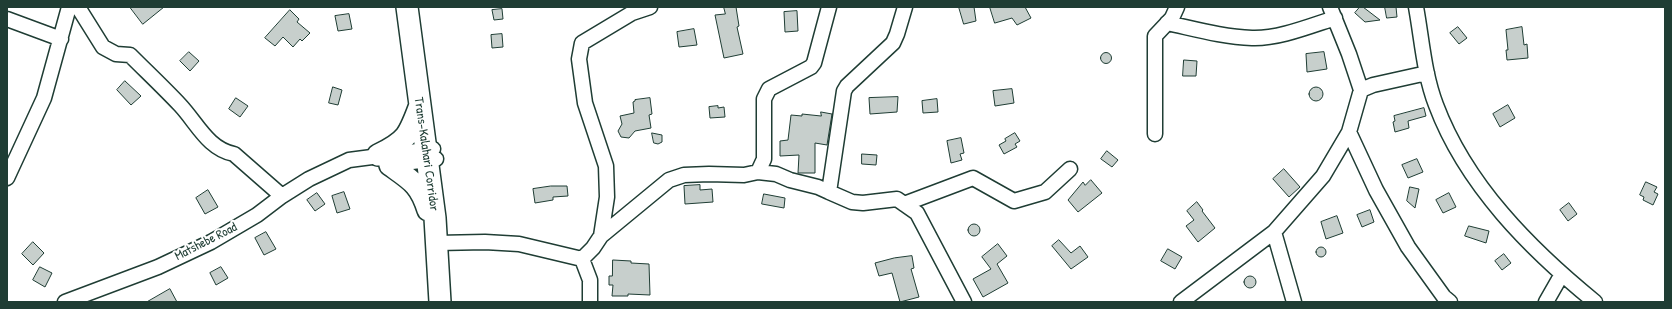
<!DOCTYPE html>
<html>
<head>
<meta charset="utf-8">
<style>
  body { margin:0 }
  #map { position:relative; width:1672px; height:309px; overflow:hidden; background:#fff; font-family:"Patrick Hand",sans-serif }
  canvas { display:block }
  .frame { position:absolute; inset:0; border:8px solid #1f3d34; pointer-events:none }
</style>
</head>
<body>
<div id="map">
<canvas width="1672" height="309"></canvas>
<div class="frame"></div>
</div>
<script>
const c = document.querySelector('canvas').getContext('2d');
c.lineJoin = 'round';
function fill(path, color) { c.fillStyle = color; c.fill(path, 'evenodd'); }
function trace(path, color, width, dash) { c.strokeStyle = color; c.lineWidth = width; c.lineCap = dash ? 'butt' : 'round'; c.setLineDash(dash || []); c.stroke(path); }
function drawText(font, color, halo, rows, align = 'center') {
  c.font = font + ' "Patrick Hand",sans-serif'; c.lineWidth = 4; c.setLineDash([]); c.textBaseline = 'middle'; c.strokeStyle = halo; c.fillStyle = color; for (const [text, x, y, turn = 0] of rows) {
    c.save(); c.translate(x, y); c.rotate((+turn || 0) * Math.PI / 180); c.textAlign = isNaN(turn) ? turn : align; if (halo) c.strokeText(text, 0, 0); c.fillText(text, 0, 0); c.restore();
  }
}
const building = new Path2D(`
  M 130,7 L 164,7 L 143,24 Z
  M 724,7 L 736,7 L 739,26 L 737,27 L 743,54 L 724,58 L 715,15 L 725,14 Z
  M 959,7 L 974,7 L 976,21 L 964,24 Z
  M 990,7 L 1025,7 L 1031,18 L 1017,25 L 1012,18 L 995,23 Z
  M 1360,7 L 1363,7 L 1380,20 L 1365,22 L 1355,13 Z
  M 1385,7 L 1396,7 L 1397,17 L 1387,18 Z
  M 502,9 L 503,19 L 494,20 L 492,10 Z
  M 290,10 L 299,19 L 297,22 L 310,33 L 302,41 L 300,39 L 293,47 L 283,37 L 275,46 L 265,38 Z
  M 797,11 L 798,31 L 785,32 L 784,12 Z
  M 349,14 L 352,29 L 338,31 L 335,16 Z
  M 1458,27 L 1467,38 L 1459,44 L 1450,33 Z
  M 1522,27 L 1524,45 L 1527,44 L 1528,58 L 1507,60 L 1506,50 L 1508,50 L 1506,30 Z
  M 694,29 L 697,45 L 679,47 L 677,32 Z
  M 502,34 L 503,47 L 492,48 L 491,35 Z
  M 189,52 L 199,61 L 190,71 L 180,61 Z
  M 1324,52 L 1327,69 L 1307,72 L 1306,54 Z
  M1100.5 58a5.5 5.5 0 1 1 11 0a5.5 5.5 0 1 1-11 0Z
  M 1184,60 L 1197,61 L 1196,76 L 1183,76 Z
  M 125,81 L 141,96 L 131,105 L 117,90 Z
  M 333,87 L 342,90 L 338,105 L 329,103 Z
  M1309 94a7 7 0 1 1 14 0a7 7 0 1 1-14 0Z
  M 1012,89 L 1014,103 L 995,106 L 993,91 Z
  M 898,97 L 897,112 L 870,114 L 869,98 Z
  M 236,98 L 248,106 L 240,117 L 229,109 Z
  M 650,98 L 652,114 L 649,115 L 651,128 L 635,131 L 629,138 L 621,137 L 618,131 L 622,124 L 620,116 L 634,113 L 633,102 L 635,101 L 635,100 Z
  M 937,99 L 938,112 L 923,113 L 922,101 Z
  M 1508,105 L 1515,118 L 1500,127 L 1493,114 Z
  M 718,106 L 718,108 L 724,107 L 725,117 L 710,118 L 709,107 Z
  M 1424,108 L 1426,116 L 1408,121 L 1409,128 L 1395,132 L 1393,122 L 1395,121 L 1394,116 Z
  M 821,112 L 832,114 L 827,145 L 815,143 L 815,173 L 798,173 L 799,155 L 780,156 L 780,141 L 788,140 L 791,115 L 802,116 L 802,114 L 821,116 Z
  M 652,133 L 662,135 L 662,142 L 658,144 L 654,143 Z
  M 1015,133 L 1020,141 L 1015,144 L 1017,147 L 1004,154 L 999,145 L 1006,141 L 1005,139 Z
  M 961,138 L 964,153 L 960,154 L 962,160 L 951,163 L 947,141 Z
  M 1107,151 L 1118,160 L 1112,167 L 1101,159 Z
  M 862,154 L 877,155 L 876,165 L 862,164 Z
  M 1417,159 L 1423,172 L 1408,178 L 1402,165 Z
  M 1284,169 L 1300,187 L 1289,197 L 1273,179 Z
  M 1091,180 L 1102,193 L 1078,212 L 1068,200 L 1083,182 L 1085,185 Z
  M 1646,182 L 1657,187 L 1654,192 L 1658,194 L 1653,205 L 1643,200 L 1644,197 L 1640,195 Z
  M 700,185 L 700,190 L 712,189 L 713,202 L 685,204 L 684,186 Z
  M 551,186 L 567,186 L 568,196 L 553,197 L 553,200 L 535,203 L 533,189 Z
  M 1410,187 L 1419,189 L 1415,208 L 1407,201 Z
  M 208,190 L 218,207 L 205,214 L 196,198 Z
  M 344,192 L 350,209 L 337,213 L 332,196 Z
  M 317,193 L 325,204 L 315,211 L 307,200 Z
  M 1449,193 L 1456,207 L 1443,213 L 1436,200 Z
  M 764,194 L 785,198 L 784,208 L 762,204 Z
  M 1197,202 L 1203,210 L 1202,211 L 1215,228 L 1198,242 L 1186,226 L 1194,220 L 1187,211 Z
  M 1569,203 L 1577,214 L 1568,221 L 1560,210 Z
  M 1370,210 L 1374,222 L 1362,227 L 1357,215 Z
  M 1337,216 L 1343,233 L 1326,239 L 1321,222 Z
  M968 230a6 6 0 1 1 12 0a6 6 0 1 1-12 0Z
  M 1469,226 L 1489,231 L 1486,243 L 1465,236 Z
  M 266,232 L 276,249 L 264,255 L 255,238 Z
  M 1059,240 L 1071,253 L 1080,246 L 1088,257 L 1071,269 L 1052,246 Z
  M 33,242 L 44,253 L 33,265 L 22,254 Z
  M 998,244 L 1007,256 L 997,264 L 1008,283 L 983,297 L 973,279 L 991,269 L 982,257 Z
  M1316 252a5 5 0 1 1 10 0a5 5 0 1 1-10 0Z
  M 1168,249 L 1182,257 L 1175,269 L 1161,261 Z
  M 1504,254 L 1511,263 L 1502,270 L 1495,261 Z
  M 912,256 L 914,268 L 911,269 L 919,297 L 900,302 L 892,273 L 879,276 L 875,263 L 894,258 Z
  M 613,260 L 631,261 L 631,263 L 649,264 L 650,295 L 628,294 L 628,296 L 612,296 L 613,285 L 609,285 L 609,276 L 612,276 Z
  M 40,267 L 52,273 L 45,287 L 33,280 Z
  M 221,267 L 228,278 L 216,285 L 210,273 Z
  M1244 282a6 6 0 1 1 12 0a6 6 0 1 1-12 0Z
  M 170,289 L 177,302 L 147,302 Z`);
fill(building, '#c7cfcc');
trace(building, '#1f3d34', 1);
const minor = new Path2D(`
  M 78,7 L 103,47 L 116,54 L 130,55 C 147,72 164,88 180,105 C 197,123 208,149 234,154 L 282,196
  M 1330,7 L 1349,54 L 1361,90
  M 1416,7 C 1422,40 1424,74 1436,105 C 1466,185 1530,249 1595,302
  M 7,19 L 61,39
  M 1167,23 C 1195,29 1223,37 1252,38 C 1278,39 1310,26 1335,18
  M 1349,132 L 1376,190 L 1408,247 L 1444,297 L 1450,302
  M 1155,134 L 1155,36 L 1172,18 L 1177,7
  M 388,165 L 436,159
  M 758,172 L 776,174 L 790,180 L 818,187 L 829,192 L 844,91 L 847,86 L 893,43 L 897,34 L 905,7
  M 7,178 L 44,98 L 69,7
  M 829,192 L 852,202 L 863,203 L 897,199 L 917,213 L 964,302
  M 904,204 L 973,178 L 1014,201 L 1045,192 L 1070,169
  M 1274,232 L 1294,302
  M 601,236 L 607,197 L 606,166 L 585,103 L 579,59 L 582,43 L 632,13 L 650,7
  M 437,243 L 485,242 L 519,244 L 582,259 L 593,248 L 601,236 L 669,180 L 684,175 L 709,174 L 744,175 L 758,172 L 764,159 L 764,99 L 769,89 L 811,67 L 814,63 L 829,7
  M 582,259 L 590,280 L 590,302
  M 65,302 L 158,267 L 211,242 L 257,215 L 282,196 L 309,179 L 349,160 L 433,149
  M 1181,302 L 1274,232 L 1323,176 L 1349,132 L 1361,90 L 1373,85 L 1427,73
  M 1546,302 L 1562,274`);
const highway = new Path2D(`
  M 407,7 L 435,218 L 440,302
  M 378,155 C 407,141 409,135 420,105
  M 390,165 C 411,180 420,184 428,210`);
trace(minor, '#1f3d34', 17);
trace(highway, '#1f3d34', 24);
trace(minor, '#fff', 14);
trace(highway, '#fff', 21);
drawText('13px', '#1f3d34', '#fff', [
  ["Trans-Kalahari Corridor",426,154,82],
  ["Matshebe Road",206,242,-27]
]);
</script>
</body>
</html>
